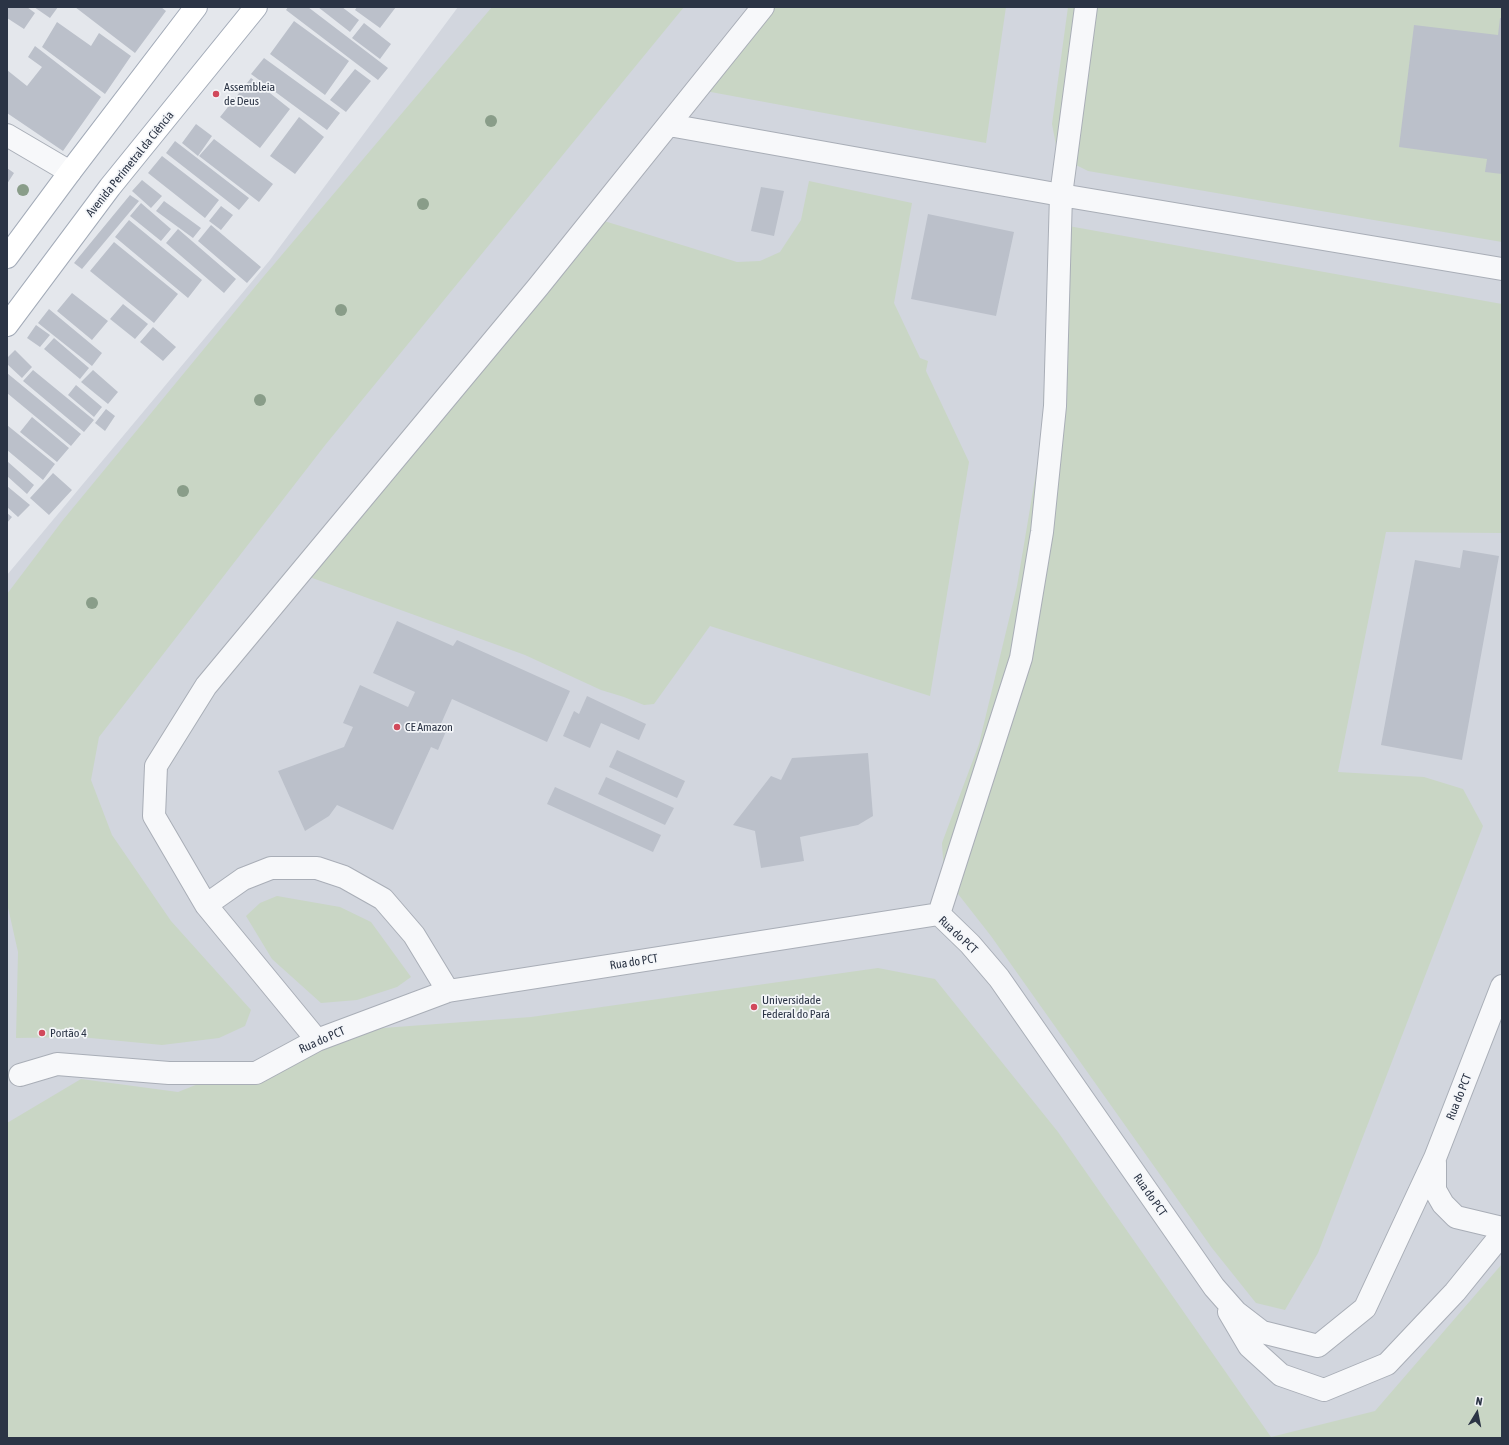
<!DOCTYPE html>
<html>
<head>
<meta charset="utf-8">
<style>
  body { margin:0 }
  #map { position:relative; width:1509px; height:1445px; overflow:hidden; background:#e4e7ec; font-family:"Asap Condensed",sans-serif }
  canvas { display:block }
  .frame { position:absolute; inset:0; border:8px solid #2b3445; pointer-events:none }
  .north { position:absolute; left:1457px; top:1393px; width:40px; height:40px; -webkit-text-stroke:3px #f4f6f9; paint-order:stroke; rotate:10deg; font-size:11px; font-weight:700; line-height:16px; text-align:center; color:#2b3445 }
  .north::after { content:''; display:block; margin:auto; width:14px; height:18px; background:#2b3445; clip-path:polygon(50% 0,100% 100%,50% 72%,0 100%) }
</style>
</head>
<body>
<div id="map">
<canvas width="1509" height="1445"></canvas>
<div class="frame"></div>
<div class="north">N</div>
</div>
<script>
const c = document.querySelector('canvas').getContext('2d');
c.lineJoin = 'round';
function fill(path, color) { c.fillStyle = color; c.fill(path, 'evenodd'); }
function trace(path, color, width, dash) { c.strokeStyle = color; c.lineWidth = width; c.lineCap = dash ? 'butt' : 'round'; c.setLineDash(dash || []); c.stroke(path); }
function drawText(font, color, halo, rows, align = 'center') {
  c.font = font + ' "Asap Condensed",sans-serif'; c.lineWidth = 3.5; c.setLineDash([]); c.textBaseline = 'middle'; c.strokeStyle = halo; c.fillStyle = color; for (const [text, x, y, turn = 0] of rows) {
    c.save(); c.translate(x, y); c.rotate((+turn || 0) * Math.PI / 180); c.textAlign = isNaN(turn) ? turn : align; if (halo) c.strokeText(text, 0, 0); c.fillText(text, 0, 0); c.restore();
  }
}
fill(new Path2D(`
  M 458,7 L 1502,7 L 1502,1438 L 7,1438 L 7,575 L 270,260 Z`), '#d2d6de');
fill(new Path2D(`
  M 492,7 L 684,7 L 326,444 L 99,737 L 91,780 L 112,835 L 171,921 L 251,1010 L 245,1026 L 219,1038 L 162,1045 L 80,1037 L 16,1038 L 18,952 L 7,903 L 7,594 L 63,520 L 264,276 Z
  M 768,7 L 1006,7 L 986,143 L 700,90 Z
  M 1068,7 L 1502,7 L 1502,242 L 1088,171 L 1058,156 L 1052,124 Z
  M 809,181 L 912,203 L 894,303 L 920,358 L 928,361 L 926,371 L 969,462 L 930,696 L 710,626 L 654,704 L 644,705 L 624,697 L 601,690 L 525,655 L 293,571 L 601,220 L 737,262 L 760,261 L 780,252 L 801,220 Z
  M 1063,225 L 1502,304 L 1502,533 L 1386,532 L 1338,772 L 1424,777 L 1463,789 L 1483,826 L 1318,1253 L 1285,1310 L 1256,1303 L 1212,1248 L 991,936 L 944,876 L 942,843 L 979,744 L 1017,586 L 1042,437 L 1050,229 Z
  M 277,896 L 340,907 L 371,922 L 411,977 L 397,987 L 357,1000 L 321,1003 L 272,959 L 246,916 L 260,903 Z
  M 878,968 L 935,979 L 1058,1132 L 1271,1437 L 1375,1411 L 1502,1264 L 1502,1438 L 7,1438 L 7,1123 L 81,1079 L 178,1092 L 329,1032 L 531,1017 Z`), '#c9d6c5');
fill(new Path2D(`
  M 7,7 L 27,7 L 35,13 L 24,29 L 7,18 Z
  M 34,7 L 58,7 L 50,18 Z
  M 75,7 L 161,7 L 166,11 L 135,53 Z
  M 288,7 L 308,7 L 388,68 L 378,80 L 286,10 Z
  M 318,7 L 342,7 L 359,20 L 350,32 Z
  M 357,7 L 396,7 L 380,28 L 355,10 Z
  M 1500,18 L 1502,18 L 1502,174 L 1485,172 L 1487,159 L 1399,147 L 1414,25 L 1498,35 Z
  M 294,21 L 349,61 L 325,95 L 270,54 Z
  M 57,22 L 91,46 L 99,33 L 131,56 L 105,94 L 42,47 Z
  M 364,23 L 391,44 L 380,59 L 352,38 Z
  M 35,46 L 101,97 L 63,151 L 7,113 L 7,70 L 27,86 L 42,67 L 28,57 Z
  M 264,58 L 340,113 L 327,130 L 251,74 Z
  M 355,69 L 371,81 L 346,112 L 330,100 Z
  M 251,78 L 290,109 L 260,148 L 220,117 Z
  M 299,117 L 324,137 L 295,174 L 270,156 Z
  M 196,124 L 212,136 L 198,156 L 182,143 Z
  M 214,139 L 273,184 L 259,202 L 199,156 Z
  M 175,141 L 249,198 L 239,210 L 166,153 Z
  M 162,156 L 219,200 L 205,218 L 148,173 Z
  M 7,168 L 14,173 L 7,184 Z
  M 142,180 L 162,196 L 151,208 L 132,191 Z
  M 761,187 L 784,191 L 774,236 L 751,231 Z
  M 130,195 L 139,201 L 82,269 L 74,263 Z
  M 164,201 L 201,228 L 193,238 L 156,211 Z
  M 141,203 L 171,229 L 161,241 L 130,216 Z
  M 221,206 L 233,215 L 221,230 L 209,221 Z
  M 928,214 L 1014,232 L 996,316 L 911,299 Z
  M 129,220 L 202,280 L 188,298 L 115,237 Z
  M 211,225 L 261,267 L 247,283 L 198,241 Z
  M 178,229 L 236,279 L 224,293 L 166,243 Z
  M 114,242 L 178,294 L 154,323 L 90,271 Z
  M 72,293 L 108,321 L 92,340 L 57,311 Z
  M 123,304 L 148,324 L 135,339 L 110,319 Z
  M 49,309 L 102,353 L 92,366 L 38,323 Z
  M 36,325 L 50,335 L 40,347 L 27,338 Z
  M 153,327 L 176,347 L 163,361 L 140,342 Z
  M 54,338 L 89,368 L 80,379 L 44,349 Z
  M 15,350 L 32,367 L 22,378 L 7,364 L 7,358 Z
  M 33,370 L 94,420 L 84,432 L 23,381 Z
  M 93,370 L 118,392 L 108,404 L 81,382 Z
  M 7,373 L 81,434 L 71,446 L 7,393 Z
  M 76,385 L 102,407 L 94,417 L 68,395 Z
  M 106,409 L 115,416 L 105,431 L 95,423 Z
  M 32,417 L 69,448 L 57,462 L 20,432 Z
  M 7,425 L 55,464 L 43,480 L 7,450 Z
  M 7,461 L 34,485 L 27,494 L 7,476 Z
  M 53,473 L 72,490 L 49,515 L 30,498 Z
  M 7,486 L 30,505 L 18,517 L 7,507 Z
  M 7,513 L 12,517 L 7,523 Z
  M 1463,550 L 1499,556 L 1462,760 L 1381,745 L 1415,560 L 1460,568 Z
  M 397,621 L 453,646 L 457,640 L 570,691 L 547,742 L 452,699 L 440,726 L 447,729 L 438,750 L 431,747 L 393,830 L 337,805 L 329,816 L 305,831 L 278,771 L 344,747 L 353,727 L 343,723 L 360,685 L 408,707 L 415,692 L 373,673 Z
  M 587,696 L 646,724 L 639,740 L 601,723 L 590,748 L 563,736 L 574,711 L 579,714 Z
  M 617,750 L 685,781 L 677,798 L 609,767 Z
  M 868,753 L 873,816 L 858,825 L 800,837 L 804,861 L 761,868 L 755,831 L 733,825 L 771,776 L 781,780 L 792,758 Z
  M 606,777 L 674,808 L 665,825 L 598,794 Z
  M 555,787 L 661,835 L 653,852 L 547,804 Z`), '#bbc0ca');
const minor = new Path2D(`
  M 669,125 L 1061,195 L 1502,269
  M 7,135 L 70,172
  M 206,905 L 243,879 L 271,868 L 317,868 L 344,877 L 383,899 L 414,935 L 448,991
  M 939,914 L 970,944 L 999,978 L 1214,1287 L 1236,1312 L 1262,1332 L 1318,1346 L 1365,1308 L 1435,1158 L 1502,986
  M 939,914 L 1021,658 L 1042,532 L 1055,406 L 1061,195 L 1086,7
  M 317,1040 L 206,905 L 154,816 L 156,766 L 206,686 L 538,287 L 763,7
  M 20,1075 L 57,1064 L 169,1073 L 256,1073 L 317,1040 L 448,991 L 939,914
  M 1435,1163 L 1435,1190 L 1443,1204 L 1456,1217 L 1502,1228
  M 1229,1312 L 1249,1346 L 1281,1375 L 1324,1390 L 1387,1364 L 1455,1292 L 1502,1234`);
const major = new Path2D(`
  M 7,257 L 70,172 L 196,7
  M 7,325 L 110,187 L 256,7`);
trace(minor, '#a9aeb7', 24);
trace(major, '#a3abb8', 24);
trace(minor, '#f7f8fa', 22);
trace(major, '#fff', 22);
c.fillStyle = '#899d89';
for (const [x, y] of [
  [491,121],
  [23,190],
  [423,204],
  [341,310],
  [260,400],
  [183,491],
  [92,603]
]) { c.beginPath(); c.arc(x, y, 6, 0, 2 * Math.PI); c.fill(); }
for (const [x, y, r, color] of [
  [216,94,4,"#d1495b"],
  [397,727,4,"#d1495b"],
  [754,1007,4,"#d1495b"],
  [42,1033,4,"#d1495b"]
]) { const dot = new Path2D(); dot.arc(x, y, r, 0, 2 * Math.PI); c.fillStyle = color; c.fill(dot); trace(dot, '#f4f6f9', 1.5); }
drawText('12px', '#2b3445', '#f4f6f9', [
  ["Assembleia",224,87],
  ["de Deus",224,101],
  ["CE Amazon",405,727],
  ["Universidade",762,1000],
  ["Federal do Pará",762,1014],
  ["Portão 4",50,1033]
], 'left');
drawText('12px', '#2b3445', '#f4f6f9', [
  ["Avenida Perimetral da Ciência",130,164,-51],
  ["Rua do PCT",958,935,43],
  ["Rua do PCT",634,962,-9],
  ["Rua do PCT",322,1040,-24],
  ["Rua do PCT",1459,1097,-68],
  ["Rua do PCT",1150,1195,55]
]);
</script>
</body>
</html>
